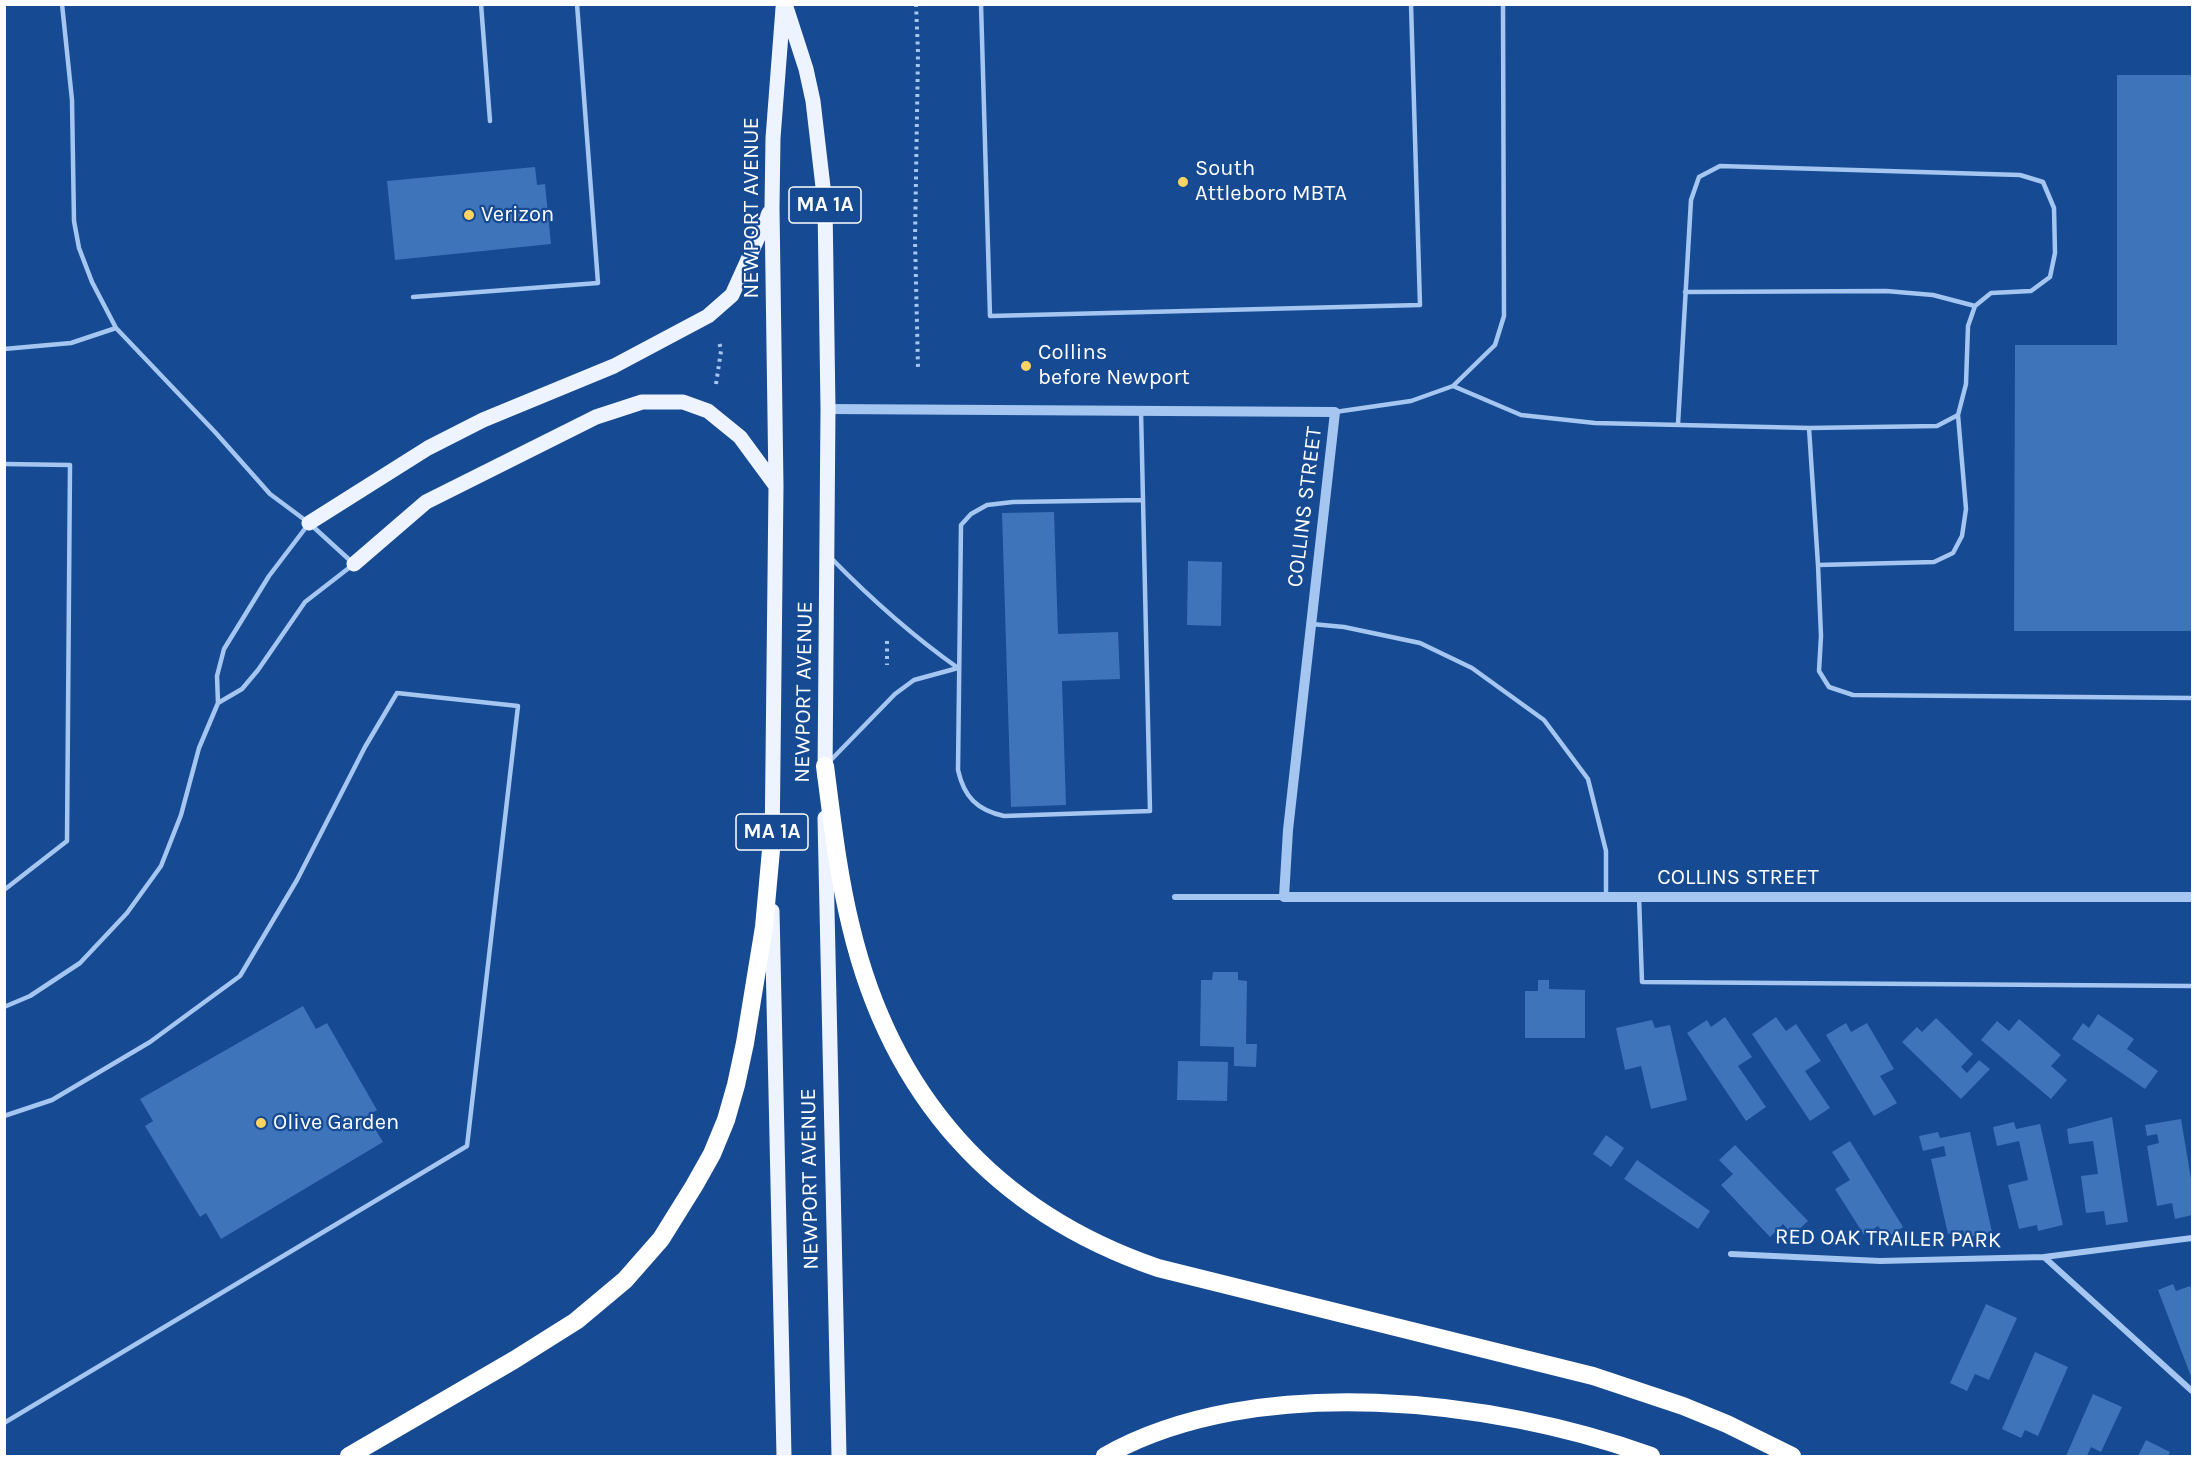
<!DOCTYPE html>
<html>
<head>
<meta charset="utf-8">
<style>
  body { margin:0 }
  #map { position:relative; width:2197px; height:1461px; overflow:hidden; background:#164a92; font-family:Karla,sans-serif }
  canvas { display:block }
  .frame { position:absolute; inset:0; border:6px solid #fff; pointer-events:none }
</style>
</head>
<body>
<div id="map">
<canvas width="2197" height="1461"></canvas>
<div class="frame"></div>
</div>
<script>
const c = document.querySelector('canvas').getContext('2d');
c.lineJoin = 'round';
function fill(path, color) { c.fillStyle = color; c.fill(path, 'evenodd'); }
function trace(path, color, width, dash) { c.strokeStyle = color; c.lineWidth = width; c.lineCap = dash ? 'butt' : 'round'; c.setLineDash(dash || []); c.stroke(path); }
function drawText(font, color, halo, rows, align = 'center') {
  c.font = font + ' Karla,sans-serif'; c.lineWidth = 4.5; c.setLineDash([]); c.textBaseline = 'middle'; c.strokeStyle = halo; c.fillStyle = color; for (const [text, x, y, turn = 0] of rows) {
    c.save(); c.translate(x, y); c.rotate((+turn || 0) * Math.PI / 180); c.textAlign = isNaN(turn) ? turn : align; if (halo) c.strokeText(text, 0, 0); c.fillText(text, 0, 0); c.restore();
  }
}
fill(new Path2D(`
  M 2117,75 L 2192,75 L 2192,631 L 2014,631 L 2015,345 L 2117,345 Z
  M 535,167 L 537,185 L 545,184 L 551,244 L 395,260 L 387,181 Z
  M 1054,512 L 1058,634 L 1118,632 L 1120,679 L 1062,681 L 1066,805 L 1011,807 L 1002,513 Z
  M 1188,561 L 1222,562 L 1221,626 L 1187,625 Z
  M 1213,972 L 1238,972 L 1238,980 L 1247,981 L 1246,1044 L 1257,1044 L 1256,1067 L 1234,1066 L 1234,1047 L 1200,1046 L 1201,980 L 1212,980 Z
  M 1538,980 L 1549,980 L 1549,989 L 1585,990 L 1585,1038 L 1525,1038 L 1525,991 L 1538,991 Z
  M 303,1006 L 316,1029 L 327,1023 L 377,1110 L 367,1116 L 383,1142 L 221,1239 L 206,1213 L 200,1217 L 145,1126 L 153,1121 L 140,1099 Z
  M 2098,1014 L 2134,1039 L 2127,1049 L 2158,1071 L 2145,1089 L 2072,1039 L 2083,1023 L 2089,1028 Z
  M 1725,1017 L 1752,1057 L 1738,1066 L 1766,1107 L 1746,1121 L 1687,1033 L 1707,1020 L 1711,1027 Z
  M 1776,1017 L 1786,1031 L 1796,1024 L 1821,1061 L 1805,1071 L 1830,1108 L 1810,1121 L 1752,1034 Z
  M 1936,1018 L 1973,1054 L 1961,1067 L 1967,1073 L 1979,1060 L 1990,1069 L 1961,1099 L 1902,1042 L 1917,1027 L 1922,1032 Z
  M 2019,1019 L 2061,1055 L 2051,1066 L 2067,1080 L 2051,1099 L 1981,1040 L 1997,1021 L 2009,1031 Z
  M 1652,1020 L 1655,1028 L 1670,1025 L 1687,1100 L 1651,1109 L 1641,1066 L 1625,1070 L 1616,1028 Z
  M 1846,1023 L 1851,1032 L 1867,1023 L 1894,1069 L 1880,1076 L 1897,1103 L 1874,1116 L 1826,1035 Z
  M 1178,1061 L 1228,1062 L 1227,1101 L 1177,1100 Z
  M 2112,1117 L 2128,1222 L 2106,1225 L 2104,1211 L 2086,1213 L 2081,1176 L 2098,1174 L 2093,1141 L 2069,1144 L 2067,1129 Z
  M 2181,1119 L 2192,1185 L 2192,1215 L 2175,1219 L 2172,1203 L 2157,1206 L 2147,1146 L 2159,1143 L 2157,1134 L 2147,1136 L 2145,1125 Z
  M 2014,1122 L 2016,1129 L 2040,1124 L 2063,1225 L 2038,1231 L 2037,1225 L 2019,1229 L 2008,1185 L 2028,1180 L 2019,1141 L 1997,1146 L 1993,1127 Z
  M 1938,1132 L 1940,1138 L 1970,1132 L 1992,1232 L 1965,1238 L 1963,1230 L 1948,1234 L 1931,1159 L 1946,1156 L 1944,1146 L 1923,1151 L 1919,1136 Z
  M 1606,1135 L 1624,1148 L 1611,1167 L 1593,1154 Z
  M 1850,1141 L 1903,1227 L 1886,1238 L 1878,1226 L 1864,1235 L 1835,1189 L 1850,1180 L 1832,1152 Z
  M 1735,1145 L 1808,1221 L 1793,1235 L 1783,1224 L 1770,1237 L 1721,1185 L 1733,1174 L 1719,1160 Z
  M 1637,1160 L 1710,1211 L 1698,1229 L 1624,1179 Z
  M 2173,1284 L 2176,1291 L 2190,1286 L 2192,1292 L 2192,1379 L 2158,1290 Z
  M 1986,1304 L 2017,1318 L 1989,1380 L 1975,1374 L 1967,1391 L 1950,1383 Z
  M 2035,1352 L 2068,1367 L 2038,1436 L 2025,1430 L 2021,1438 L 2002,1429 Z
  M 2093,1394 L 2122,1407 L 2101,1452 L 2091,1447 L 2087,1456 L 2066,1456 Z
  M 2146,1440 L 2170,1452 L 2168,1456 L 2138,1456 Z`), '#3e74ba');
trace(new Path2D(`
  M 916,4 L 918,53 L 915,239 L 918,368
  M 716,384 L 721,351 L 719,341
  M 887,641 L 887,665`), '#a4c6f1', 4, [3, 4.5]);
trace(new Path2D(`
  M 62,4 L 72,100 L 74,221 L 79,248 L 92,282 L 116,328 L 215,432 L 270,494 L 309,523 L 354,564 L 305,602 L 258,670 L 242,689 L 218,703
  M 481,4 L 490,121
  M 981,4 L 990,316 L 1420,305 L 1411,4
  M 1685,292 L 1886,291 L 1933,295 L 1975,306
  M 413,297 L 598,283 L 577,4
  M 4,349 L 71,343 L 116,328
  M 1453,386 L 1521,415 L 1595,423 L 1809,428 L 1818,565 L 1821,636 L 1819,671 L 1829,687 L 1853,695 L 2192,698
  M 1141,411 L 1150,811 L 1004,816 C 977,810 964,797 958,770 L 961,525 L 971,514 L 987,505 L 1013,502 L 1143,500
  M 1335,412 L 1411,401 L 1453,386 L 1495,345 L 1504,316 L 1503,4
  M 1678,424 L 1691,200 L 1699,177 L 1720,166 L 2020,175 L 2043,182 L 2054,208 L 2055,253 L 2050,277 L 2031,291 L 1991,293 L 1975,306 L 1968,326 L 1966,384 L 1958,415 L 1937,426 L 1809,428
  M 4,464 L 70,465 L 67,841 L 4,890
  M 831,558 C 872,600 910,634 958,668
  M 1818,565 L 1934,562 L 1953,553 L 1962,536 L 1966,509 L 1958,415
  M 1312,624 L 1344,627 L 1420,643 L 1472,668 L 1544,720 L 1588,779 L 1606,851 L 1606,897
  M 829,762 L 895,694 L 914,680 L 958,668
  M 1639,897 L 1642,982 L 2192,986
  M 4,1007 L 30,996 L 80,963 L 127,913 L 161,866 L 181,815 L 199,748 L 218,703 L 217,676 L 224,649 L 269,576 L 307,526
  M 4,1116 L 52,1100 L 150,1042 L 240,976 L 297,880 L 365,747 L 397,693 L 518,706 L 467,1146 L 4,1423`), '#a4c6f1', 4.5);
trace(new Path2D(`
  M 1175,897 L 1284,897
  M 2192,1238 L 2044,1257 L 2192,1391
  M 1731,1254 L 1880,1261 L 2044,1257`), '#a4c6f1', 6);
trace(new Path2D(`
  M 828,409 L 1335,412 L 1288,830 L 1284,897 L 2192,897`), '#a4c6f1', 10);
trace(new Path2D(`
  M 785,4 L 806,69 L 813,101 L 825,204 L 828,409 L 825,776
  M 309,523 L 428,448 L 483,420 L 614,366 L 708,316 L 732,295 L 769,213
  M 354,564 L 426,502 L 596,417 L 642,402 L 683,402 L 708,411 L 740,437 L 776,486
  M 825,818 L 839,1456
  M 772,851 L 776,486 L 772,208 L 773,138 L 783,8
  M 772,911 L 784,1456`), '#edf4ff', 15);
trace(new Path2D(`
  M 825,766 C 832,820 838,874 851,927 C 891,1095 994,1212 1158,1268 L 1593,1376 L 1683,1406 L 1727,1424 L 1792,1456
  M 349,1456 L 514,1360 L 576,1321 L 625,1280 L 661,1239 L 694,1186 L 712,1154 L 726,1120 L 736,1085 L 745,1043 L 764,927 L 772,839
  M 1105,1456 C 1255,1371 1495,1399 1651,1456`), '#fff', 18);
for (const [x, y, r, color] of [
  [1183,182,6,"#ffd463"],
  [469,215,6,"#ffd463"],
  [1026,366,6,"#ffd463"],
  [261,1123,6,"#ffd463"]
]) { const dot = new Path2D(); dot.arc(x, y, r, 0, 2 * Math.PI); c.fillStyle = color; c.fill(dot); trace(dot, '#164a92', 2); }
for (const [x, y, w] of [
  [825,205,72],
  [772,832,72]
]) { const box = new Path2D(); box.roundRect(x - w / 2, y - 18, w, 36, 4.5); c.fillStyle = '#164a92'; c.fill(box); trace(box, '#fff', 1.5); }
drawText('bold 21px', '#fff', null, [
  ["MA 1A",825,205],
  ["MA 1A",772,832]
]);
drawText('22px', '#fff', '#164a92', [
  ["South",1195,169],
  ["Attleboro MBTA",1195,194],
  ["Verizon",481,215],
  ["Collins",1038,353],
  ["before Newport",1038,378],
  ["Olive Garden",273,1123]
], 'left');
drawText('22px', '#fff', '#164a92', [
  ["NEWPORT AVENUE",752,208,-90],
  ["COLLINS STREET",1305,507,-83],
  ["NEWPORT AVENUE",804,692,-89],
  ["COLLINS STREET",1738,878],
  ["NEWPORT AVENUE",810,1179,-91],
  ["RED OAK TRAILER PARK",1888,1239,1]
]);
</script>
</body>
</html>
